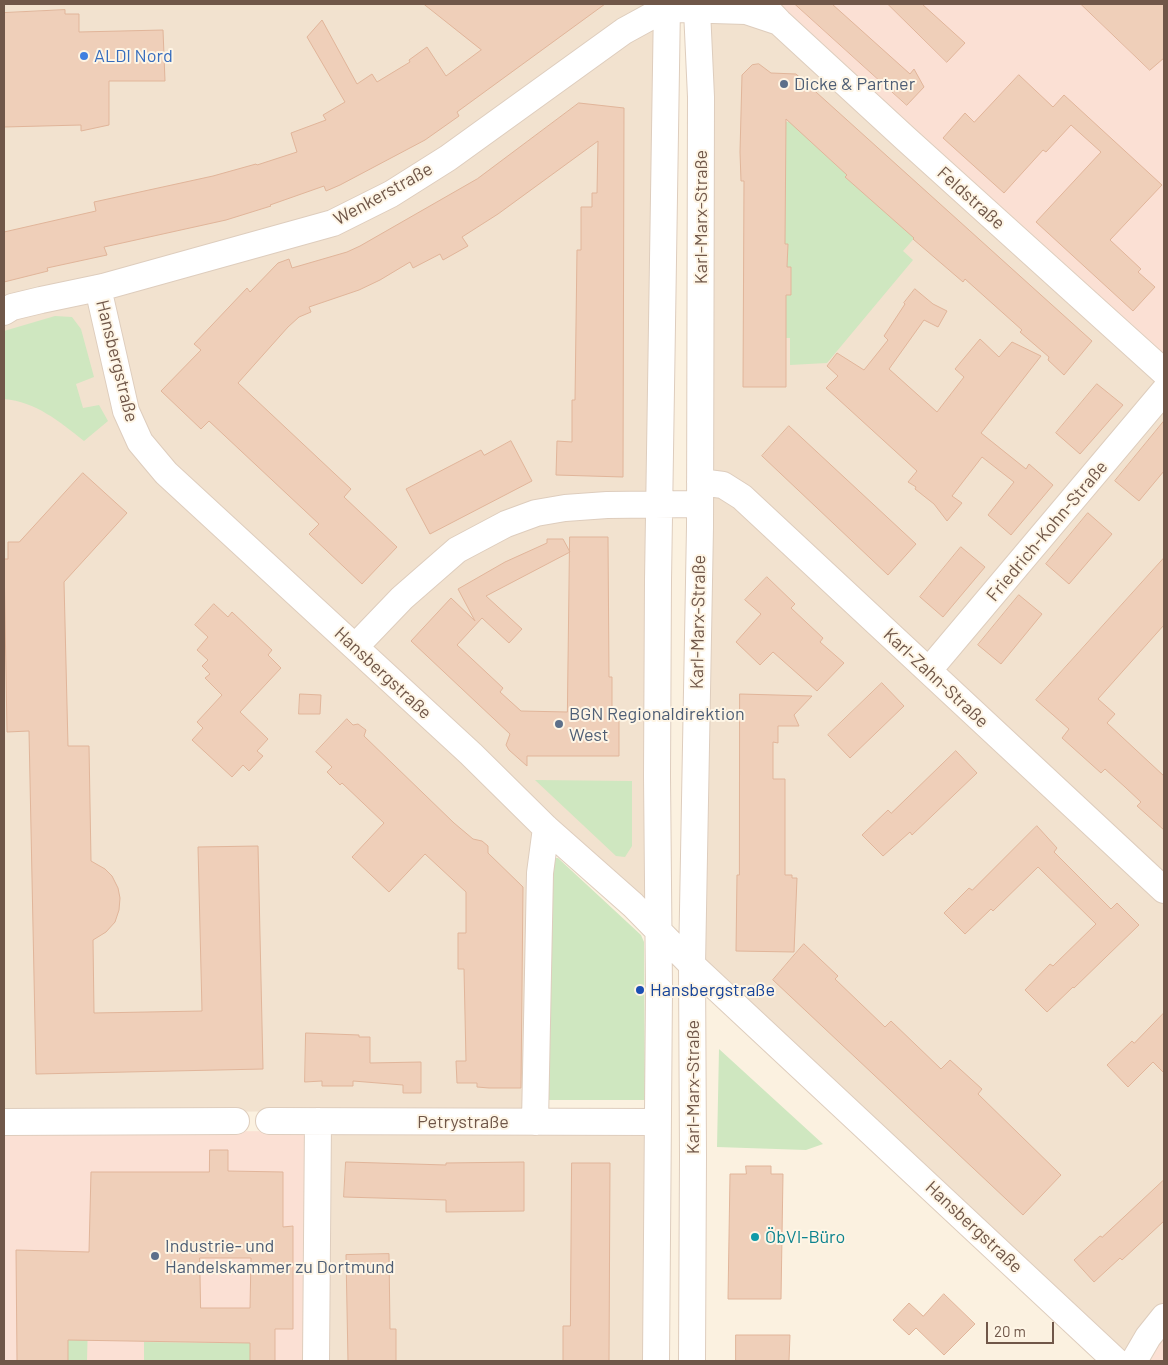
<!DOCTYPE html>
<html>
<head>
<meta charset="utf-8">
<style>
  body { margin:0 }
  #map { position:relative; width:1168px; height:1365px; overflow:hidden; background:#fbf1e0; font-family:Barlow,sans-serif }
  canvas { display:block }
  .frame { position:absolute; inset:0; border:5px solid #705749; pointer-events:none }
  .scale { position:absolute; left:986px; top:1322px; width:68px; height:22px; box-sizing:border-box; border:2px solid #705749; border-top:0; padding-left:6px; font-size:15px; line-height:18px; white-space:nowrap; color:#705749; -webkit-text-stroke:4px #fef5e5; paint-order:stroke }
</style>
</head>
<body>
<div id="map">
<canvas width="1168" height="1365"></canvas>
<div class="frame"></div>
<div class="scale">20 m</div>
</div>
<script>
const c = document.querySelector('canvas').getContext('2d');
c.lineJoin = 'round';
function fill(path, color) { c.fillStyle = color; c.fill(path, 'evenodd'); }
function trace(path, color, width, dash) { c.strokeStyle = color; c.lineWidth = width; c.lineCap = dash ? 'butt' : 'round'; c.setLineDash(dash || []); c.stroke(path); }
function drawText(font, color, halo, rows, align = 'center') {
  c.font = font + ' Barlow,sans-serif'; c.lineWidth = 4; c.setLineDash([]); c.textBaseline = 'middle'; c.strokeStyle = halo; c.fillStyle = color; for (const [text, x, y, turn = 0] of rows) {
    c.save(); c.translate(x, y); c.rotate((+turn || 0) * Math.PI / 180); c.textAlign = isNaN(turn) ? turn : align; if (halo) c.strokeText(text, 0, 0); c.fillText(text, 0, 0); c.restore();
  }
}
fill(new Path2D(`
  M 4,4 L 654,4 L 649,912 L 543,815 L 524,1110 L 4,1113 Z
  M 707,19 L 745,20 L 774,30 L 1164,389 L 1164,1304 L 1125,1358 L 702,962 Z
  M 648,1127 L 646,1361 L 327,1361 L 328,1130 Z`), '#f2e2cf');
fill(new Path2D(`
  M 774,4 L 1164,4 L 1164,366 Z
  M 308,1131 L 307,1361 L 4,1361 L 4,1132 Z
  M 1164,1333 L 1164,1361 L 1145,1361 Z`), '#fbe0d4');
fill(new Path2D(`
  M 795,121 L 809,140 L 847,175 L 846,177 L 896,222 L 917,235 L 903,251 L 913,260 L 827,363 L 790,365 L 790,338 L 786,338 L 786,295 L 791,295 L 791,267 L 787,267 L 788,245 L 785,244 L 786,122 Z
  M 55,316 L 72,317 L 81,329 L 94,377 L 76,384 L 83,408 L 99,405 L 108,421 L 84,441 C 59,421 36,402 4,399 L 4,331 Z
  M 535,780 L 632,781 L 632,846 L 625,857 L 616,856 Z
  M 551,858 L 558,858 L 641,935 L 644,942 L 645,1100 L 545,1100 Z
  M 719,1049 L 823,1144 L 806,1150 L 717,1147 Z
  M 68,1323 L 88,1323 L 87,1361 L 68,1361 Z
  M 144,1342 L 250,1343 L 250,1361 L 144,1361 Z`), '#cfe7c0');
const building = new Path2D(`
  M 424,4 L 605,4 L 457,112 L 459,116 L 425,140 L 340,185 L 326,191 L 324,186 L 270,205 L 271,206 L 226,220 L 104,247 L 107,255 L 47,268 L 48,271 L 4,282 L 4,232 L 96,211 L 94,202 L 213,176 L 256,164 L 257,165 L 297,152 L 291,133 L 326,120 L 323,115 L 345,102 L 307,37 L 322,20 L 357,84 L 372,74 L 377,82 L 410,62 L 409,60 L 427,47 L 446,76 L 481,50 Z
  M 795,4 L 832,4 L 910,74 L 914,69 L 924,87 L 907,105 Z
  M 888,4 L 922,4 L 965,43 L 947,62 Z
  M 1081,4 L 1164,4 L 1164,58 L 1150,70 Z
  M 65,10 L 65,14 L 79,14 L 79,32 L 163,30 L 165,81 L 109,81 L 109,125 L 81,131 L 81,125 L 4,127 L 4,13 Z
  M 759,64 L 771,73 L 796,74 L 1092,341 L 1064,375 L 1048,360 L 1049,357 L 1020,332 L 1022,330 L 965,279 L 963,282 L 913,239 L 914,238 L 845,177 L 847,175 L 786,119 L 785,244 L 788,244 L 787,267 L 791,267 L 791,295 L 786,295 L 786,387 L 743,387 L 744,181 L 741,181 L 740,152 L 742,75 L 752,65 Z
  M 1019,75 L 1053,107 L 1064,95 L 1162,185 L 1110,240 L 1141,269 L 1138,272 L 1155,287 L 1133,311 L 1036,222 L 1101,152 L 1071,125 L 1046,152 L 1043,150 L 1004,193 L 943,138 L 965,113 L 974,122 Z
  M 579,103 L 624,108 L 623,477 L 556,475 L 557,441 L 572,442 L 572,400 L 575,400 L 577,250 L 581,250 L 581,207 L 592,207 L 592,193 L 597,193 L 598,141 L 498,214 L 462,237 L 468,246 L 443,260 L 440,254 L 413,268 L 410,262 L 380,280 L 359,290 L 309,307 L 311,312 L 299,317 L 288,327 L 238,383 L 351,489 L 344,497 L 397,547 L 362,584 L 309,534 L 319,524 L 209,421 L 201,429 L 161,391 L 201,350 L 194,344 L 247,288 L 250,292 L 278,263 L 289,259 L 292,268 L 347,252 L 360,246 L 477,179 Z
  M 915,289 L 933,304 L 947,311 L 938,327 L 924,320 L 889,369 L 937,412 L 964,377 L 955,369 L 980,339 L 999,357 L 1012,342 L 1041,356 L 981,433 L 1026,469 L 1029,464 L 1053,485 L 1011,535 L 988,515 L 1014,482 L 982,457 L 952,496 L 962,503 L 947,521 L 934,504 L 915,489 L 916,487 L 908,482 L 917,471 L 826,388 L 838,376 L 827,366 L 837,353 L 864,370 L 888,340 L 884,336 L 905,304 L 904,303 Z
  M 1097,384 L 1123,405 L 1080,454 L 1056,433 Z
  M 1164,421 L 1164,471 L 1139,501 L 1115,481 Z
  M 789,426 L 916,544 L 888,575 L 762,456 Z
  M 511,441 L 532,481 L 430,534 L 406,489 L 481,450 L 484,455 Z
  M 83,473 L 127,513 L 64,582 L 68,746 L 89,746 L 91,861 L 105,869 L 112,876 L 118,888 L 120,898 L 119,910 L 115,922 L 106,932 L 93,940 L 94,1013 L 202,1011 L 198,847 L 258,846 L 263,1069 L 36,1074 L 29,731 L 7,732 L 4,559 L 8,559 L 8,542 L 19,542 Z
  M 1088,513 L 1112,534 L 1069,584 L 1046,564 Z
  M 570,537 L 608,537 L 609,677 L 612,677 L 612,711 L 619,711 L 619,756 L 527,756 L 527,766 L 509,750 L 506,745 L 510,734 L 411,641 L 451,598 L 475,621 L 458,589 L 505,562 L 547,543 L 547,539 L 563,539 L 570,552 L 486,596 L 522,629 L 509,643 L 482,618 L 457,645 L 503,688 L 500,692 L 521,711 L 567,712 Z
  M 961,547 L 985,567 L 943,617 L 920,597 Z
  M 1164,558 L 1164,625 L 1098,699 L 1115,714 L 1107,723 L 1164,776 L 1164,830 L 1137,806 L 1141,802 L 1125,787 L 1105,769 L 1101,773 L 1062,738 L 1069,729 L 1036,700 Z
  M 767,577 L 795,604 L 791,608 L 823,638 L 820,642 L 844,663 L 817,691 L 773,652 L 760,665 L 736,642 L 761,614 L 745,600 Z
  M 1019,595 L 1042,614 L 1001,664 L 978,645 Z
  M 214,604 L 228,617 L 232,612 L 272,650 L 268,655 L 281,668 L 240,712 L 268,739 L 257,751 L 263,756 L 249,771 L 243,765 L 232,777 L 192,740 L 203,728 L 197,722 L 222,695 L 205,678 L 210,674 L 202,666 L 208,660 L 197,650 L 208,637 L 195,625 Z
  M 882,683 L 904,706 L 850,758 L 828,735 Z
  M 300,694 L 321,695 L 320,714 L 299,714 Z
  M 740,694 L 812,696 L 794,715 L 799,726 L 778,726 L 778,743 L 773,742 L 773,779 L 785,779 L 785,875 L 792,875 L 792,878 L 797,878 L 794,952 L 736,951 L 737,875 L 739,875 Z
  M 347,719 L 353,725 L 358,724 L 366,730 L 364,736 L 454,823 L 473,839 L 482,841 L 488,846 L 488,853 L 523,887 L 521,1088 L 489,1088 L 477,1087 L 477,1083 L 457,1083 L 456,1061 L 466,1061 L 464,969 L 458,969 L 458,933 L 466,933 L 466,892 L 425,854 L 389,892 L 352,857 L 384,823 L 342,783 L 340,785 L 327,772 L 332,767 L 316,752 Z
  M 956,751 L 977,773 L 912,835 L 910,832 L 883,856 L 862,835 L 888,810 L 891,813 Z
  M 1037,826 L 1057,848 L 1054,852 L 1111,909 L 1117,903 L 1139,925 L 1074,988 L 1073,987 L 1047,1012 L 1025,990 L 1050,964 L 1053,966 L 1096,924 L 1038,867 L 993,911 L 991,909 L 965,934 L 944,913 L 969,888 L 972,890 Z
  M 804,944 L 838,976 L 835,979 L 885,1027 L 891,1021 L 941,1069 L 950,1060 L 982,1089 L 978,1094 L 1061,1175 L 1023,1215 L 773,980 Z
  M 1164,1013 L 1164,1073 L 1153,1062 L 1128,1087 L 1107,1065 L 1132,1041 L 1134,1043 Z
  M 306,1033 L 359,1035 L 359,1037 L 370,1037 L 370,1063 L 421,1062 L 421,1093 L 403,1093 L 403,1085 L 353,1081 L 353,1086 L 322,1086 L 322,1081 L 305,1082 Z
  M 210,1150 L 228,1150 L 228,1171 L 283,1172 L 283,1227 L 293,1226 L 293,1329 L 275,1329 L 275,1361 L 250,1361 L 250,1343 L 68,1340 L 68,1361 L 17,1361 L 16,1250 L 89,1252 L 91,1172 L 209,1172 ZM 200,1258 L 251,1258 L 250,1308 L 201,1308 Z
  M 346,1162 L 446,1165 L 446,1163 L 524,1162 L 524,1211 L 446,1212 L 446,1200 L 344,1197 Z
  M 572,1163 L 610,1163 L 609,1361 L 563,1361 L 563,1326 L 570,1326 Z
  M 746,1166 L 771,1166 L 771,1174 L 783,1174 L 781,1299 L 728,1299 L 730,1174 L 746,1174 Z
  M 1164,1180 L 1164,1221 L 1122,1260 L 1120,1258 L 1094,1282 L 1074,1260 L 1100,1236 L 1102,1237 Z
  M 389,1254 L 390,1329 L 396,1329 L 396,1361 L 348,1361 L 346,1255 Z
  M 944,1294 L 975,1324 L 944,1355 L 916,1328 L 909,1335 L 893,1320 L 909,1303 L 923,1316 Z
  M 736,1335 L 790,1335 L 789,1361 L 736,1361 Z`);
fill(building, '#efcfb9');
trace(building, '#e1b59a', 1);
const minor = new Path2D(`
  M 762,4 L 779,22 L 905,138 L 1164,372
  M 679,9 L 746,11 L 779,22
  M 98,288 L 126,411 L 140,442 L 166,473 L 471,754 L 546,828 L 633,905 L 692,965 L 1116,1361
  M 4,312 L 12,307 L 41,300 L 103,287 L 333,223 L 391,194 L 448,158 L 624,31 L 666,8
  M 700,482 L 723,485 L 742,497 L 1164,890
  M 355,647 L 402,598 L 457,550 L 506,524 L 536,513 L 565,508 L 607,505 L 700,504
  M 929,670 L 1164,391
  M 269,1121 L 657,1122
  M 4,1122 L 236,1121
  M 535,1122 L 540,873 L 546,828
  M 316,1361 L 318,1121
  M 656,1361 L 659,989 L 657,776 L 658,580 L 667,4
  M 692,1361 L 693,1157 L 692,965 L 700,527 L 701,97 L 697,10 L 695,4
  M 1134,1361 L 1148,1337 L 1164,1317`);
trace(minor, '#decdbd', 28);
trace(minor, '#fff', 26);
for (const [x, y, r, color] of [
  [84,56,5,"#3f7fe0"],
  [784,84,5,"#5c6f8a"],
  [559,724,5,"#5c6f8a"],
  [640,990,5,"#1a4fb4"],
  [755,1237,5,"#0f9aa8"],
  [155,1256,5,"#5c6f8a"]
]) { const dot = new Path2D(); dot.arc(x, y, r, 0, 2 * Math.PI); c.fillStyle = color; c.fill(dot); trace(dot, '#fef5e5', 2); }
drawText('18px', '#366cbe', '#fef5e5', [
  ["ALDI Nord",94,56]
], 'left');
drawText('18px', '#4e5e75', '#fef5e5', [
  ["Dicke & Partner",794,84],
  ["BGN Regionaldirektion",569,714],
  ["West",569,735],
  ["Industrie- und",165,1246],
  ["Handelskammer zu Dortmund",165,1267]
], 'left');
drawText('18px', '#705749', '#fef5e5', [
  ["Wenkerstraße",383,194,-29],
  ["Feldstraße",971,198,42],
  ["Karl-Marx-Straße",701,217,-90],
  ["Hansbergstraße",117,361,76],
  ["Friedrich-Kohn-Straße",1047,531,-50],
  ["Karl-Marx-Straße",698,622,-89],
  ["Hansbergstraße",383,673,43],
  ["Karl-Zahn-Straße",936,678,43],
  ["Karl-Marx-Straße",693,1087,-90],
  ["Petrystraße",463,1122],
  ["Hansbergstraße",974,1227,43]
]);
drawText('18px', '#164399', '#fef5e5', [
  ["Hansbergstraße",650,990]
], 'left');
drawText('18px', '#0d838f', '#fef5e5', [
  ["ÖbVI-Büro",765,1237]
], 'left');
</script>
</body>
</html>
